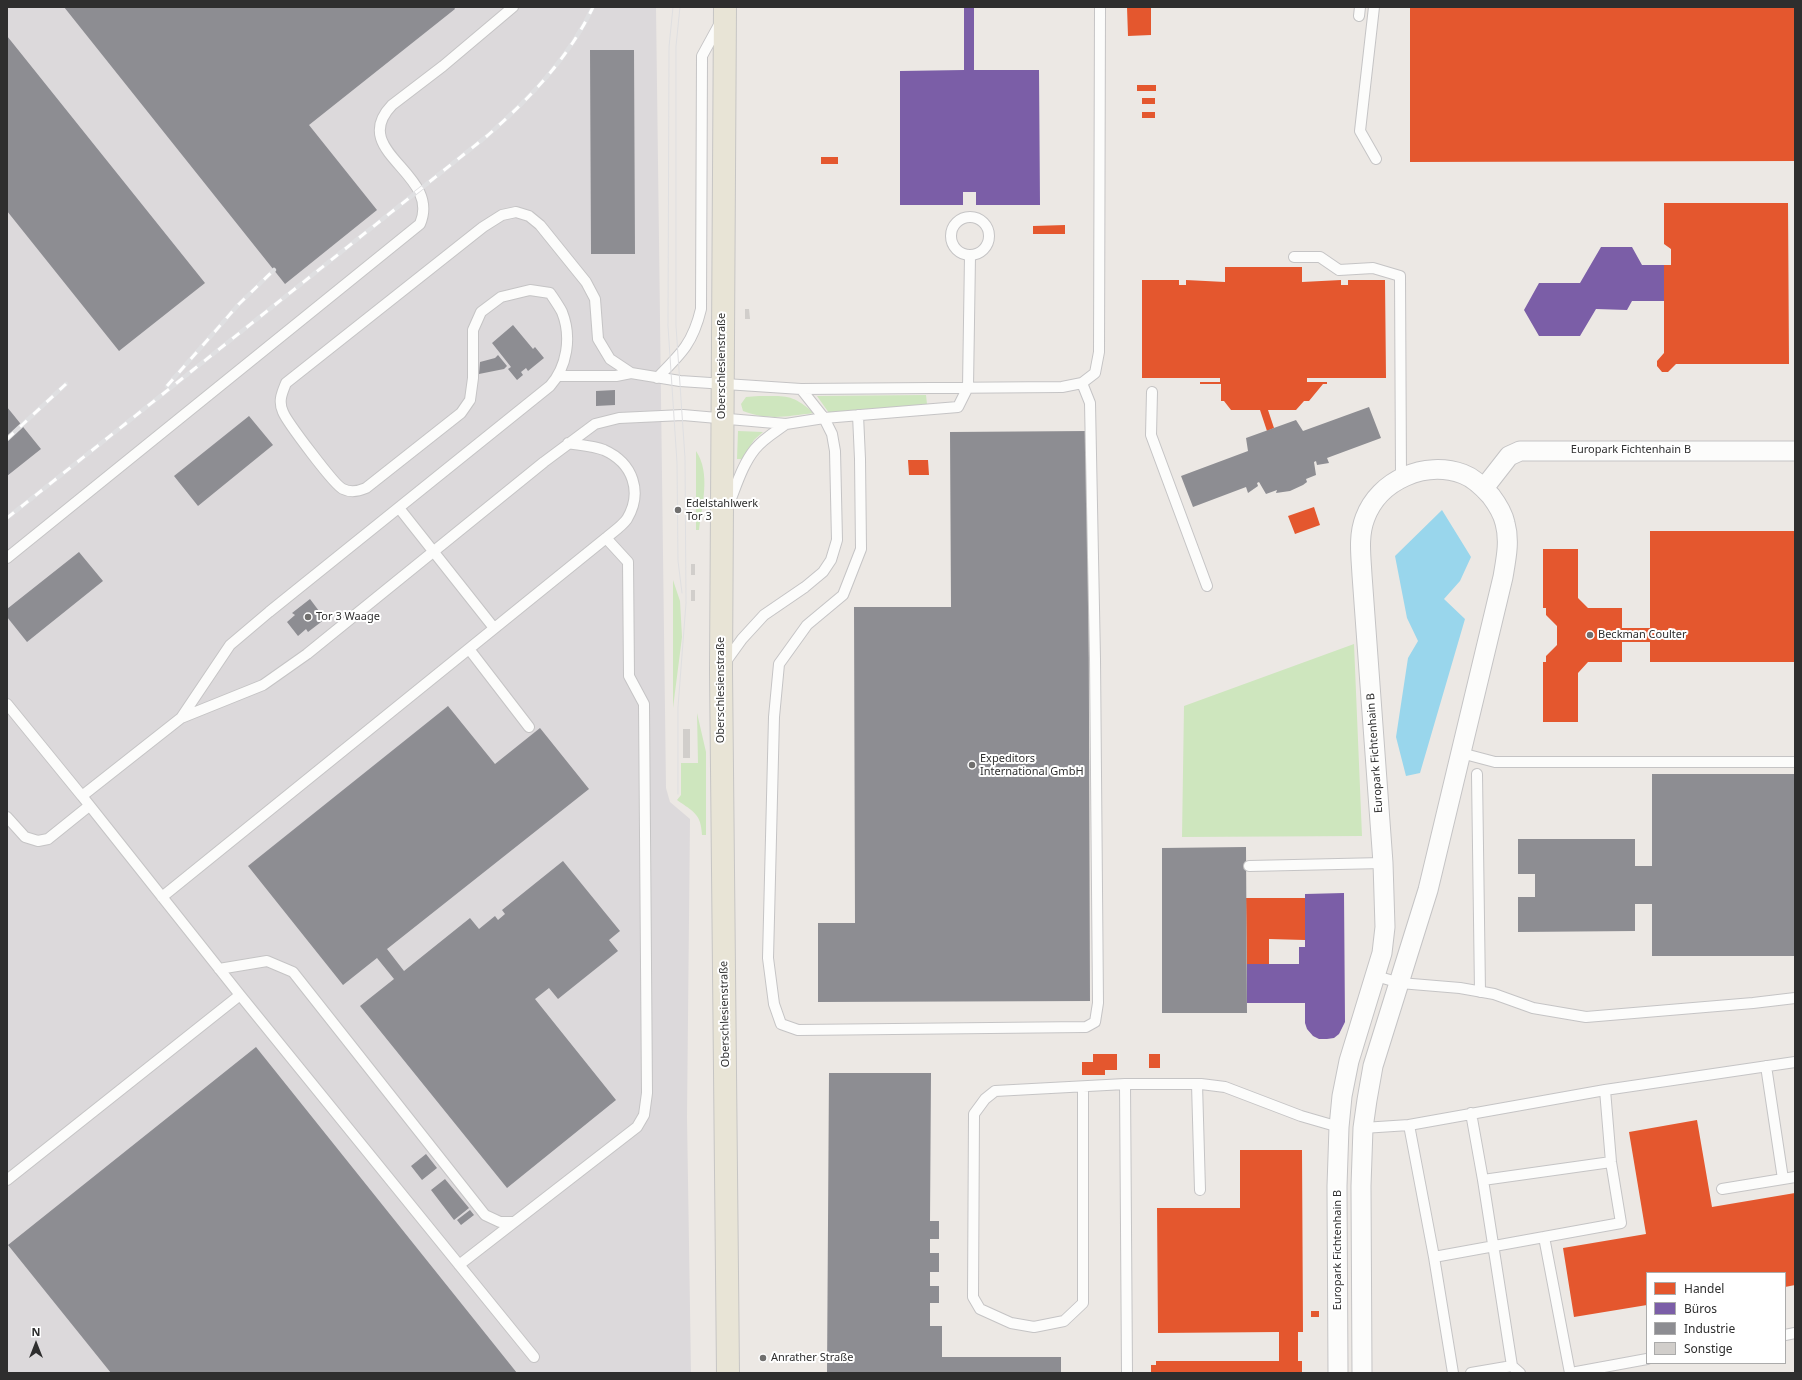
<!DOCTYPE html>
<html>
<head>
<meta charset="utf-8">
<style>
  body { margin:0 }
  #map { position:relative; width:1802px; height:1380px; overflow:hidden; background:#ece8e4; font-family:"Noto Sans",sans-serif }
  canvas { display:block }
  .frame { position:absolute; inset:0; border:8px solid #2e2e2e; pointer-events:none }
  .legend { position:absolute; left:1646px; top:1272px; width:140px; height:92px; box-sizing:border-box; background:#fff; border:1px solid #ababab; margin:0; padding:5px 7px; list-style:none; font-size:12px; color:#2e2e2e }
  .legend li { display:flex; align-items:center; gap:8px; height:20px }
  .legend b { width:20px; border:1px solid #ababab }
  .north { position:absolute; left:16px; top:1324px; width:40px; height:40px; -webkit-text-stroke:3px #fff; paint-order:stroke; rotate:0deg; font-size:11px; font-weight:700; line-height:16px; text-align:center; color:#2e2e2e }
  .north::after { content:''; display:block; margin:auto; width:14px; height:18px; background:#2e2e2e; clip-path:polygon(50% 0,100% 100%,50% 72%,0 100%) }
</style>
</head>
<body>
<div id="map">
<canvas width="1802" height="1380"></canvas>
<div class="frame"></div>
<ul class="legend">
<li><b style="height:11px;background:#e4572e"></b>Handel</li>
<li><b style="height:11px;background:#7b5ea7"></b>Büros</li>
<li><b style="height:11px;background:#8d8d92"></b>Industrie</li>
<li><b style="height:11px;background:#d1cecb"></b>Sonstige</li>
</ul>
<div class="north">N</div>
</div>
<script>
const c = document.querySelector('canvas').getContext('2d');
c.lineJoin = 'round';
function fill(path, color) { c.fillStyle = color; c.fill(path, 'evenodd'); }
function trace(path, color, width, dash) { c.strokeStyle = color; c.lineWidth = width; c.lineCap = dash ? 'butt' : 'round'; c.setLineDash(dash || []); c.stroke(path); }
function drawText(font, color, halo, rows, align = 'center') {
  c.font = font + ' "Noto Sans",sans-serif'; c.lineWidth = 4; c.setLineDash([]); c.textBaseline = 'middle'; c.strokeStyle = halo; c.fillStyle = color; for (const [text, x, y, turn = 0] of rows) {
    c.save(); c.translate(x, y); c.rotate((+turn || 0) * Math.PI / 180); c.textAlign = isNaN(turn) ? turn : align; if (halo) c.strokeText(text, 0, 0); c.fillText(text, 0, 0); c.restore();
  }
}
fill(new Path2D(`
  M 7,7 L 656,7 L 666,788 L 670,802 L 690,819 L 687,1117 L 691,1373 L 7,1373 Z`), '#dcd9db');
fill(new Path2D(`
  M 926,395 L 927,404 L 829,413 L 817,396 Z
  M 759,396 C 787,396 792,394 814,413 C 787,416 769,421 743,411 L 741,404 L 746,397 Z
  M 738,431 L 763,432 L 754,440 L 742,459 L 737,459 Z
  M 696,451 C 711,473 702,505 699,530 L 696,530 Z
  M 673,580 L 680,601 L 682,637 L 673,708 Z
  M 1354,644 L 1362,836 L 1182,837 L 1184,706 Z
  M 697,713 L 706,752 L 706,835 L 702,835 C 701,814 694,812 677,800 L 681,795 L 681,763 L 698,763 Z`), '#cee6be');
fill(new Path2D(`
  M 1442,510 L 1471,557 L 1460,581 L 1444,599 L 1465,619 L 1420,773 L 1406,776 L 1396,737 L 1408,658 L 1418,641 L 1407,618 L 1395,556 Z`), '#99d6ec');
fill(new Path2D(`
  M 1127,7 L 1151,7 L 1151,35 L 1128,36 Z
  M 1410,7 L 1795,7 L 1795,161 L 1410,162 Z
  M 1137,85 L 1156,85 L 1156,91 L 1137,91 Z
  M 1142,98 L 1155,98 L 1155,104 L 1142,104 Z
  M 1142,112 L 1155,112 L 1155,118 L 1142,118 Z
  M 821,157 L 838,157 L 838,164 L 821,164 Z
  M 1664,203 L 1788,203 L 1789,364 L 1676,364 L 1668,372 L 1662,372 L 1657,366 L 1657,361 L 1664,353 L 1664,265 L 1671,265 L 1671,249 L 1664,244 Z
  M 1065,225 L 1065,234 L 1033,234 L 1033,226 Z
  M 1225,267 L 1302,267 L 1302,282 L 1341,280 L 1341,285 L 1348,285 L 1348,280 L 1385,280 L 1386,378 L 1307,378 L 1307,382 L 1327,382 L 1327,384 L 1323,384 L 1309,401 L 1304,401 L 1296,410 L 1268,410 L 1274,428 L 1267,431 L 1260,410 L 1231,410 L 1224,401 L 1221,401 L 1221,384 L 1200,384 L 1200,382 L 1220,382 L 1220,378 L 1142,378 L 1142,280 L 1179,280 L 1179,285 L 1186,285 L 1186,280 L 1225,282 Z
  M 908,460 L 928,460 L 929,475 L 909,475 Z
  M 1314,507 L 1320,525 L 1295,534 L 1288,516 Z
  M 1650,531 L 1795,531 L 1795,662 L 1650,662 L 1650,642 L 1622,642 L 1622,662 L 1588,662 L 1578,673 L 1578,722 L 1543,722 L 1543,662 L 1546,662 L 1546,656 L 1557,645 L 1557,626 L 1546,615 L 1546,608 L 1543,608 L 1543,549 L 1578,549 L 1578,598 L 1588,608 L 1622,608 L 1622,628 L 1650,628 Z
  M 1246,898 L 1305,898 L 1305,940 L 1269,939 L 1269,964 L 1247,964 Z
  M 1093,1054 L 1117,1054 L 1117,1070 L 1105,1070 L 1105,1075 L 1082,1075 L 1082,1062 L 1093,1062 Z
  M 1149,1054 L 1160,1054 L 1160,1068 L 1149,1068 Z
  M 1697,1120 L 1712,1207 L 1795,1193 L 1795,1285 L 1785,1287 L 1785,1273 L 1647,1273 L 1647,1305 L 1574,1317 L 1563,1248 L 1646,1234 L 1629,1132 Z
  M 1240,1150 L 1302,1150 L 1303,1332 L 1298,1332 L 1298,1361 L 1302,1361 L 1302,1373 L 1151,1373 L 1151,1365 L 1156,1365 L 1156,1361 L 1279,1361 L 1279,1332 L 1158,1333 L 1157,1208 L 1240,1208 Z
  M 1311,1311 L 1319,1311 L 1319,1317 L 1311,1317 Z`), '#e4572e');
fill(new Path2D(`
  M 964,7 L 974,7 L 974,70 L 1039,70 L 1040,205 L 976,205 L 976,192 L 963,192 L 963,205 L 900,205 L 900,71 L 964,70 Z
  M 1601,247 L 1632,247 L 1642,265 L 1664,265 L 1664,301 L 1632,301 L 1627,310 L 1596,309 L 1580,336 L 1539,336 L 1524,310 L 1539,283 L 1580,283 Z
  M 1344,893 L 1345,1022 L 1339,1034 L 1334,1038 L 1327,1039 L 1319,1039 L 1313,1036 L 1307,1029 L 1305,1023 L 1305,1003 L 1247,1003 L 1247,964 L 1299,964 L 1299,947 L 1305,947 L 1305,894 Z`), '#7b5ea7');
fill(new Path2D(`
  M 64,7 L 454,7 L 455,9 L 309,125 L 377,210 L 285,284 Z
  M 7,36 L 205,283 L 119,351 L 7,211 Z
  M 590,50 L 634,50 L 635,254 L 591,254 Z
  M 513,325 L 533,349 L 535,347 L 544,358 L 528,371 L 526,368 L 521,372 L 523,375 L 517,380 L 508,369 L 511,367 L 492,343 Z
  M 498,355 L 507,366 L 504,369 L 479,374 L 480,362 L 495,358 Z
  M 615,390 L 615,405 L 596,406 L 596,391 Z
  M 7,407 L 41,449 L 7,476 Z
  M 1369,407 L 1381,438 L 1327,458 L 1329,463 L 1317,465 L 1316,461 L 1314,462 L 1316,475 L 1306,479 L 1307,482 L 1303,485 L 1290,491 L 1276,493 L 1277,490 L 1266,494 L 1259,482 L 1257,483 L 1258,486 L 1248,493 L 1246,487 L 1193,507 L 1181,476 L 1248,451 L 1246,438 L 1296,420 L 1303,431 Z
  M 249,416 L 273,445 L 198,506 L 174,476 Z
  M 1088,431 L 1090,1001 L 818,1002 L 818,923 L 855,923 L 854,607 L 951,607 L 950,432 Z
  M 79,552 L 103,581 L 27,642 L 7,617 L 7,609 Z
  M 310,599 L 325,619 L 308,632 L 306,629 L 298,636 L 287,622 L 295,615 L 292,613 Z
  M 448,706 L 495,764 L 540,728 L 589,789 L 387,949 L 404,971 L 470,918 L 479,929 L 495,916 L 498,920 L 505,914 L 502,910 L 563,861 L 620,931 L 609,940 L 618,951 L 558,999 L 549,988 L 535,999 L 616,1100 L 507,1188 L 360,1006 L 394,979 L 377,958 L 343,985 L 248,866 Z
  M 1652,774 L 1795,774 L 1795,956 L 1652,956 L 1652,904 L 1635,904 L 1635,931 L 1518,932 L 1518,897 L 1535,897 L 1535,874 L 1518,874 L 1518,839 L 1635,839 L 1635,866 L 1652,866 Z
  M 1246,847 L 1247,1013 L 1162,1013 L 1162,848 Z
  M 256,1047 L 517,1373 L 111,1373 L 8,1245 Z
  M 829,1073 L 931,1073 L 930,1221 L 939,1221 L 939,1239 L 930,1239 L 930,1253 L 939,1253 L 939,1272 L 930,1272 L 930,1286 L 939,1286 L 939,1303 L 930,1303 L 930,1326 L 942,1326 L 942,1357 L 1061,1357 L 1061,1373 L 827,1373 Z
  M 426,1154 L 437,1168 L 422,1180 L 411,1166 Z
  M 445,1179 L 469,1208 L 454,1220 L 431,1190 Z
  M 470,1210 L 474,1215 L 461,1225 L 457,1220 Z`), '#8d8d92');
fill(new Path2D(`
  M 745,309 L 749,309 L 750,319 L 745,319 Z
  M 691,564 L 695,564 L 695,575 L 691,575 Z
  M 691,590 L 695,590 L 695,601 L 691,601 Z
  M 683,729 L 690,729 L 690,758 L 683,758 Z`), '#d1cecb');
const service = new Path2D(`
  M 1374,7 L 1360,131 L 1376,159
  M 1359,16 L 1360,7
  M951 236a19 19 0 1 1 38 0a19 19 0 1 1-38 0Z
  M 1294,257 L 1320,257 L 1339,270 L 1373,268 L 1400,276 L 1401,477
  M 559,376 L 616,376 L 631,373
  M 657,378 C 681,354 693,343 701,309 L 702,56 L 720,23
  M 801,389 L 1062,387 L 1082,383 L 1095,373 L 1099,352 L 1100,7
  M 1152,392 L 1151,435 L 1207,586
  M 858,415 L 860,459 L 861,549 L 843,595 L 807,625 L 779,664 L 774,717 L 768,958 L 774,1004 L 781,1024 L 798,1030 L 1086,1027 L 1095,1022 L 1098,1003 L 1095,659 L 1090,403 L 1082,383
  M 728,506 C 736,487 742,465 755,449 C 763,439 775,432 786,424
  M 399,508 L 494,628
  M 7,558 L 420,224 C 442,173 347,152 392,105 L 443,66 L 513,7
  M 469,649 L 529,727
  M 724,664 L 742,639 L 764,615 L 805,587 L 823,572 L 831,560 L 837,540 L 835,451 L 832,434 L 824,418 L 801,389 L 680,381 L 631,373 L 610,359 L 598,339 L 595,299 L 586,282 L 540,225 L 529,216 L 516,212 L 502,215 L 483,227 L 286,383 C 282,393 278,401 283,412 C 287,422 335,486 343,489 C 351,493 359,491 366,488 L 461,413 L 470,400 L 473,378 L 473,330 L 481,312 L 501,297 L 530,290 L 550,293 C 554,299 559,306 562,312 C 572,337 567,367 550,386 L 269,612 L 230,645 L 181,718 L 263,685 L 307,654 L 544,462 L 595,424 L 619,418 L 683,415 L 786,424 L 824,418 L 958,407 L 968,387 L 970,256
  M 7,704 L 82,796 L 181,718
  M 1461,753 L 1495,762 L 1795,762
  M 1477,774 L 1480,992
  M 82,796 L 240,995 L 534,1357
  M 7,817 L 25,837 L 38,841 L 48,839 L 89,806
  M 1249,866 L 1383,863
  M 162,897 L 606,538 C 613,532 622,526 627,519 C 643,492 633,463 604,450 C 594,446 580,445 568,443
  M 219,969 L 267,961 L 293,972 L 485,1215 L 500,1222 L 514,1222
  M 1376,976 L 1400,983 L 1460,988 L 1494,994 L 1533,1008 L 1586,1017 L 1753,1003 L 1795,998
  M 1766,1066 L 1783,1179 L 1795,1177
  M 1125,1084 L 1127,1373
  M 1197,1084 L 1200,1190
  M 1083,1087 L 1083,1303 L 1064,1321 L 1034,1327 L 1011,1323 L 980,1309 L 973,1297 L 974,1114 L 985,1099 L 995,1091 L 1125,1084 L 1201,1084 L 1225,1087 L 1301,1116 L 1339,1127
  M 1471,1113 L 1483,1180 L 1512,1366
  M 1409,1125 L 1434,1257 L 1453,1373
  M 1363,1128 L 1409,1125 L 1605,1090 L 1795,1062
  M 7,1180 L 240,995
  M 1483,1180 L 1611,1162
  M 1722,1189 L 1783,1179
  M 1434,1257 L 1544,1237
  M 459,1265 L 637,1127 L 644,1115 L 647,1093 L 644,704 L 629,676 L 628,562 L 606,538
  M 1785,1335 L 1795,1333
  M 1471,1373 L 1512,1366 L 1520,1373
  M 1570,1373 L 1544,1237 L 1621,1223 L 1611,1162 L 1605,1090
  M 1571,1373 L 1647,1359`);
const minor = new Path2D(`
  M 1484,488 L 1509,456 L 1520,451 L 1795,451
  M 1338,1373 L 1337,1186 L 1339,1127 L 1342,1096 L 1349,1061 L 1382,953 L 1385,927 L 1383,863 L 1362,575 C 1361,556 1358,536 1365,518 C 1379,480 1425,460 1463,474 C 1474,478 1483,487 1491,496 C 1497,504 1503,514 1505,523 C 1510,541 1506,559 1503,577 L 1428,890 L 1373,1066 L 1367,1100 L 1363,1128 L 1361,1186 L 1362,1373`);
const primary = new Path2D(`
  M 725,7 L 721,669 L 728,1373`);
trace(service, '#c5c4c5', 12);
trace(minor, '#c5c4c5', 21);
trace(primary, '#c6c5c4', 24);
trace(service, '#fcfcfb', 10);
trace(minor, '#fcfcfb', 19);
trace(primary, '#e8e4d6', 22);
trace(new Path2D(`
  M 673,7 L 669,47 L 668,326 L 677,463 L 678,561 L 682,593
  M 678,794 L 678,707 L 686,603 L 685,458 L 676,326 L 676,46 L 680,7`), '#dfdfe1', 1);
const rail = new Path2D(`
  M 167,386 L 239,304 L 274,270
  M 7,439 L 66,384
  M 7,518 L 487,136 C 529,99 569,58 593,7`);
trace(rail, '#dfdfe1', 4.5);
trace(rail, '#fff', 3, [9]);
for (const [x, y, r, color] of [
  [678,510,4,"#706f6e"],
  [308,617,4,"#706f6e"],
  [1590,635,4,"#706f6e"],
  [972,765,4,"#706f6e"],
  [763,1358,4,"#706f6e"]
]) { const dot = new Path2D(); dot.arc(x, y, r, 0, 2 * Math.PI); c.fillStyle = color; c.fill(dot); trace(dot, '#fff', 1.5); }
drawText('11px', '#2e2e2e', '#fff', [
  ["Oberschlesienstraße",722,366,-90],
  ["Europark Fichtenhain B",1631,450],
  ["Oberschlesienstraße",721,690,-90],
  ["Europark Fichtenhain B",1375,753,-94],
  ["Oberschlesienstraße",725,1014,-91],
  ["Europark Fichtenhain B",1338,1250,-90]
]);
drawText('11px', '#2e2e2e', '#fff', [
  ["Edelstahlwerk",686,504],
  ["Tor 3",686,517],
  ["Tor 3 Waage",316,617],
  ["Beckman Coulter",1598,635],
  ["Expeditors",980,759],
  ["International GmbH",980,772],
  ["Anrather Straße",771,1358]
], 'left');
</script>
</body>
</html>
